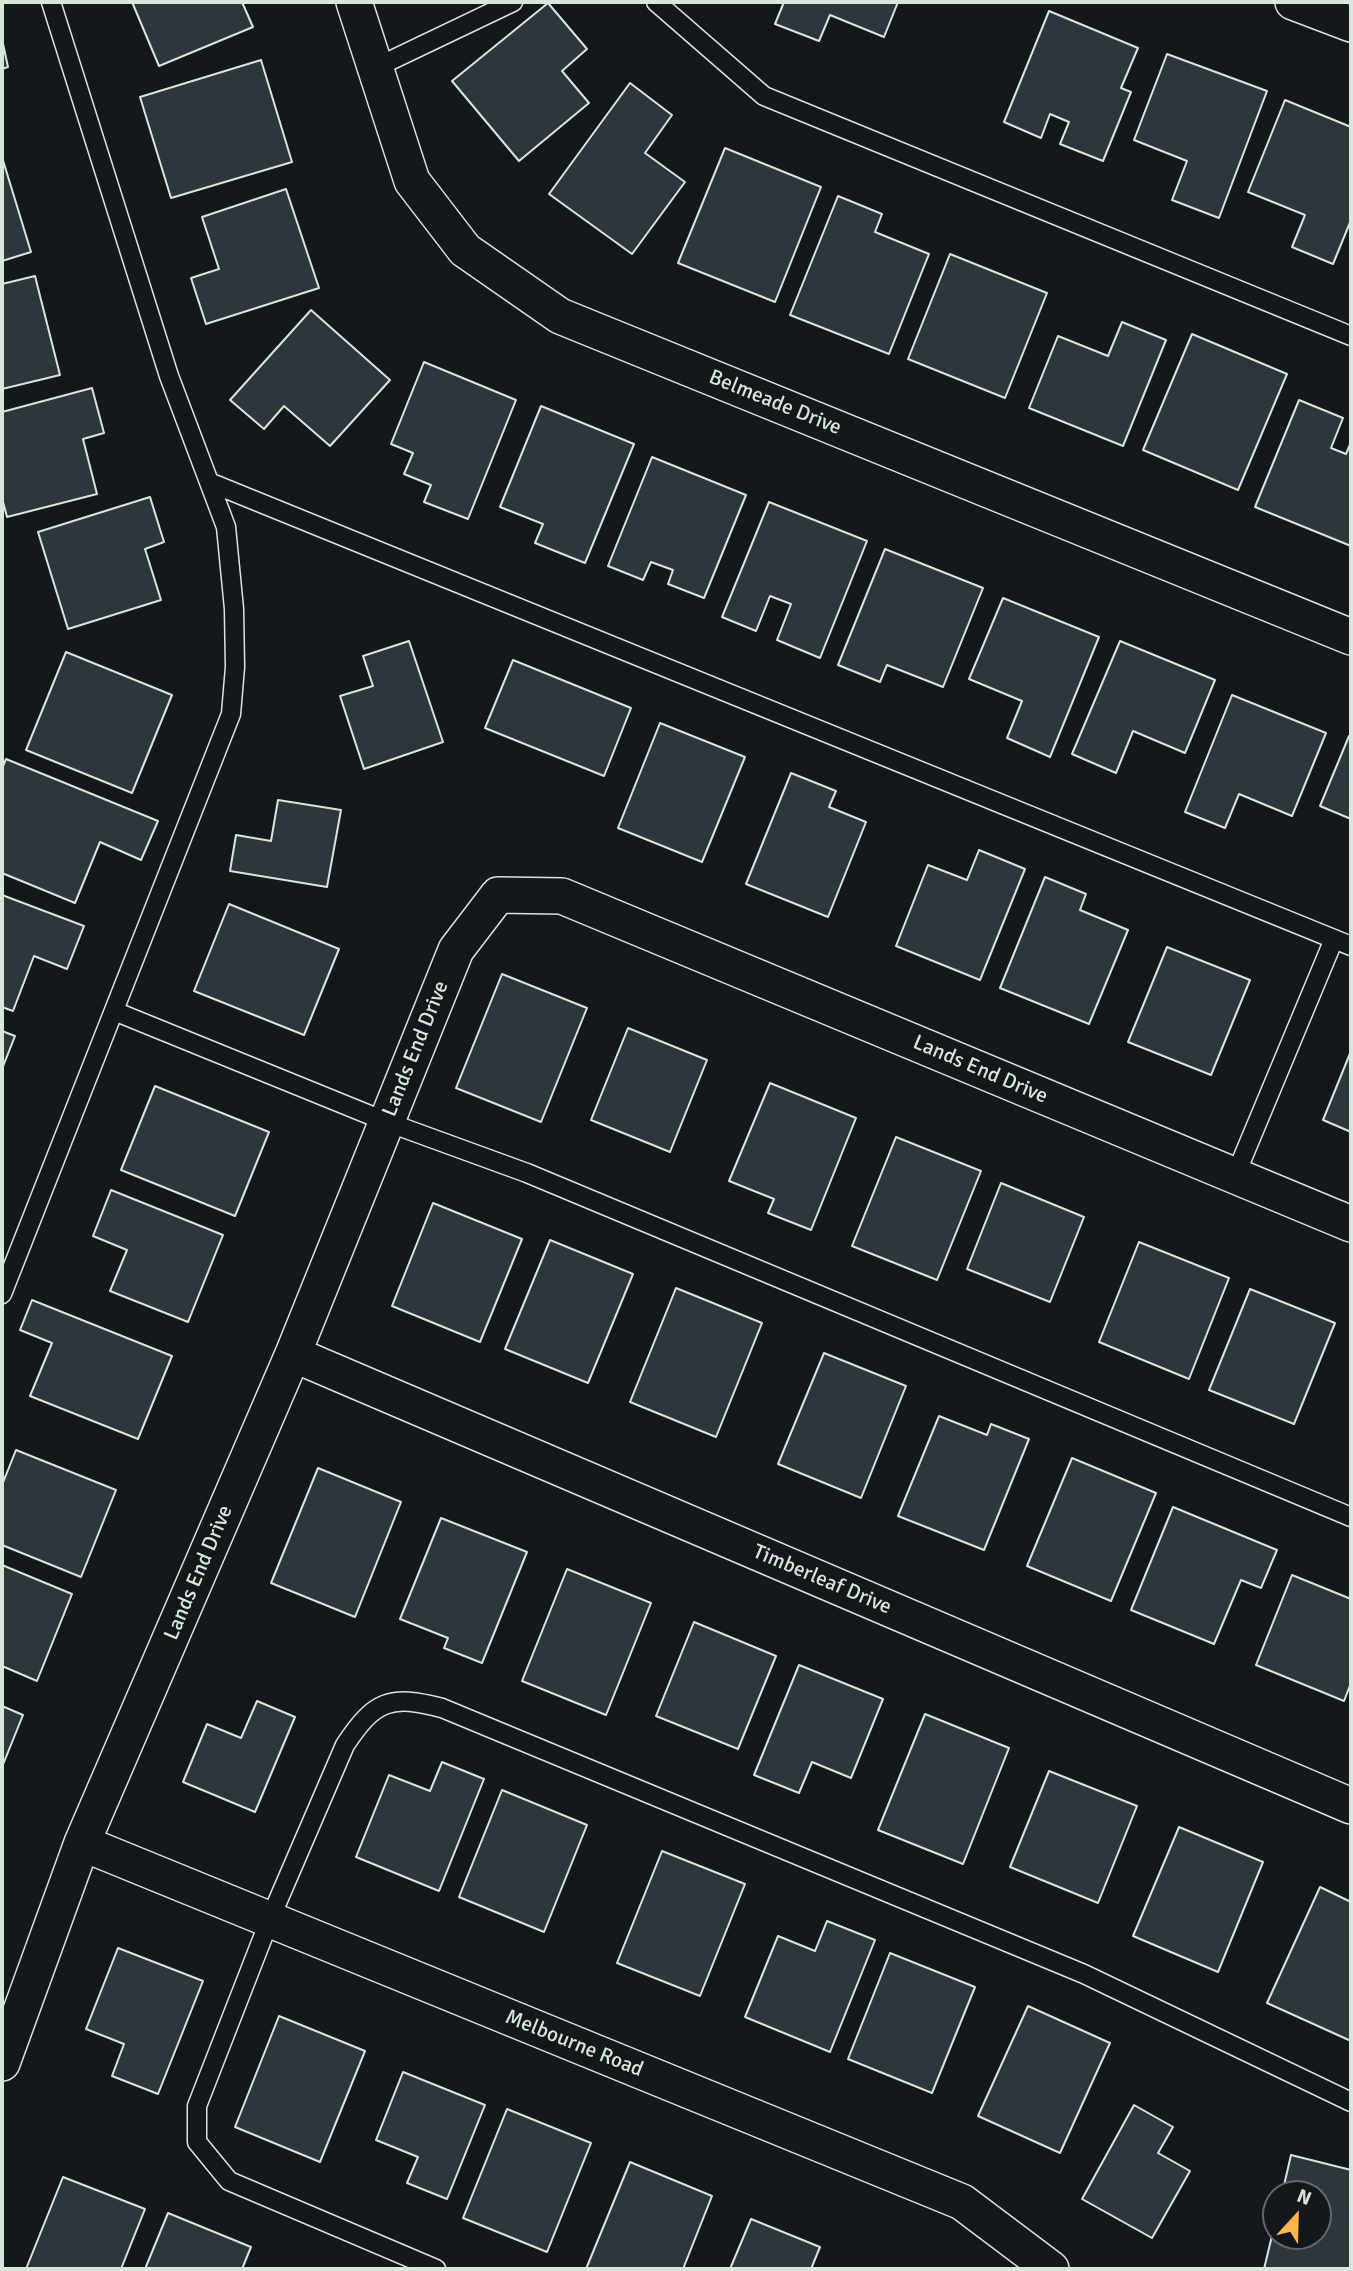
<!DOCTYPE html>
<html>
<head>
<meta charset="utf-8">
<style>
  body { margin:0 }
  #map { position:relative; width:1353px; height:2271px; overflow:hidden; background:#14181c; font-family:Signika,sans-serif }
  canvas { display:block }
  .frame { position:absolute; inset:0; border:4px solid #d8e6dc; pointer-events:none }
  .north { position:absolute; left:1262px; top:2180px; width:70px; height:70px; box-sizing:border-box; background:#14181c; border:2px solid #626a69; border-radius:50%; rotate:22deg; font-size:19px; font-weight:700; line-height:28px; text-align:center; color:#d8e6dc }
  .north::after { content:''; display:block; margin:auto; width:24px; height:32px; background:#ffb74d; clip-path:polygon(50% 0,100% 100%,50% 72%,0 100%) }
</style>
</head>
<body>
<div id="map">
<canvas width="1353" height="2271"></canvas>
<div class="frame"></div>
<div class="north">N</div>
</div>
<script>
const c = document.querySelector('canvas').getContext('2d');
c.lineJoin = 'round';
function fill(path, color) { c.fillStyle = color; c.fill(path, 'evenodd'); }
function trace(path, color, width, dash) { c.strokeStyle = color; c.lineWidth = width; c.lineCap = dash ? 'butt' : 'round'; c.setLineDash(dash || []); c.stroke(path); }
function drawText(font, color, halo, rows, align = 'center') {
  c.font = font + ' Signika,sans-serif'; c.lineWidth = 5; c.setLineDash([]); c.textBaseline = 'middle'; c.strokeStyle = halo; c.fillStyle = color; for (const [text, x, y, turn = 0] of rows) {
    c.save(); c.translate(x, y); c.rotate((+turn || 0) * Math.PI / 180); c.textAlign = isNaN(turn) ? turn : align; if (halo) c.strokeText(text, 0, 0); c.fillText(text, 0, 0); c.restore();
  }
}
const building = new Path2D(`
  M 132,2 L 242,2 L 253,27 L 159,66 Z
  M 784,2 L 898,2 L 884,37 L 830,15 L 819,41 L 775,24 Z
  M 548,3 L 587,49 L 562,71 L 589,103 L 519,161 L 452,81 Z
  M 1049,11 L 1138,48 L 1121,88 L 1131,92 L 1103,161 L 1060,144 L 1069,122 L 1050,114 L 1041,138 L 1004,122 Z
  M 2,39 L 8,67 L 2,69 Z
  M 1167,54 L 1267,91 L 1219,218 L 1172,200 L 1187,161 L 1134,140 Z
  M 261,60 L 292,162 L 171,198 L 140,97 Z
  M 630,83 L 672,115 L 645,153 L 685,182 L 632,254 L 549,194 Z
  M 1285,100 L 1351,127 L 1351,220 L 1333,264 L 1292,247 L 1305,215 L 1248,192 Z
  M 725,148 L 821,187 L 775,302 L 678,263 Z
  M 2,157 L 31,252 L 2,261 Z
  M 286,189 L 319,288 L 206,324 L 191,278 L 219,269 L 202,217 Z
  M 838,196 L 882,214 L 875,232 L 929,254 L 889,354 L 790,315 Z
  M 950,254 L 1047,293 L 1005,398 L 908,359 Z
  M 35,276 L 60,375 L 2,389 L 2,284 Z
  M 311,310 L 390,380 L 330,446 L 284,406 L 264,429 L 230,400 Z
  M 1122,322 L 1166,340 L 1123,446 L 1029,408 L 1058,336 L 1108,356 Z
  M 1192,334 L 1287,374 L 1238,490 L 1143,450 Z
  M 424,362 L 516,400 L 468,519 L 424,502 L 431,485 L 404,474 L 413,453 L 391,444 Z
  M 92,388 L 104,433 L 83,439 L 97,494 L 7,517 L 2,498 L 2,412 Z
  M 1299,400 L 1343,418 L 1331,448 L 1346,454 L 1351,442 L 1351,546 L 1255,507 Z
  M 541,406 L 634,444 L 585,563 L 535,543 L 543,524 L 500,507 Z
  M 652,457 L 746,495 L 704,598 L 668,584 L 673,570 L 651,562 L 643,580 L 608,566 Z
  M 150,497 L 164,542 L 145,549 L 161,600 L 68,629 L 38,532 Z
  M 769,502 L 867,541 L 820,658 L 777,640 L 791,604 L 770,596 L 756,631 L 722,617 Z
  M 885,549 L 983,588 L 943,687 L 887,665 L 880,682 L 838,665 Z
  M 1003,598 L 1099,637 L 1050,757 L 1007,738 L 1022,701 L 969,679 Z
  M 409,641 L 443,742 L 364,769 L 340,696 L 373,686 L 363,656 Z
  M 1120,641 L 1215,680 L 1185,753 L 1133,731 L 1116,773 L 1072,754 Z
  M 66,652 L 172,695 L 132,793 L 26,750 Z
  M 513,660 L 631,708 L 604,776 L 485,728 Z
  M 1232,695 L 1326,733 L 1292,816 L 1239,794 L 1225,828 L 1185,812 Z
  M 660,723 L 745,757 L 702,862 L 618,828 Z
  M 1349,736 L 1351,736 L 1351,819 L 1320,806 Z
  M 6,759 L 158,821 L 141,860 L 100,842 L 75,903 L 2,873 L 2,769 Z
  M 791,773 L 836,791 L 829,807 L 866,822 L 828,917 L 746,884 Z
  M 278,800 L 341,810 L 327,887 L 230,871 L 236,835 L 271,841 Z
  M 979,850 L 1025,869 L 980,980 L 896,946 L 928,865 L 967,880 Z
  M 1045,877 L 1086,894 L 1080,910 L 1128,930 L 1089,1024 L 1000,988 Z
  M 2,895 L 84,926 L 67,969 L 34,956 L 13,1011 L 2,1007 Z
  M 229,904 L 339,949 L 304,1035 L 194,991 Z
  M 1167,947 L 1250,980 L 1211,1075 L 1128,1042 Z
  M 502,974 L 587,1008 L 541,1122 L 456,1088 Z
  M 628,1028 L 707,1060 L 670,1152 L 591,1120 Z
  M 2,1031 L 15,1036 L 2,1069 Z
  M 1351,1051 L 1351,1132 L 1323,1120 Z
  M 770,1083 L 856,1118 L 811,1230 L 768,1213 L 774,1199 L 729,1181 Z
  M 155,1086 L 269,1132 L 235,1216 L 121,1170 Z
  M 896,1137 L 981,1171 L 937,1280 L 852,1246 Z
  M 1001,1183 L 1084,1217 L 1050,1302 L 967,1269 Z
  M 111,1190 L 223,1235 L 188,1322 L 110,1291 L 127,1250 L 93,1236 Z
  M 433,1203 L 522,1239 L 480,1342 L 392,1306 Z
  M 550,1240 L 633,1274 L 588,1383 L 505,1349 Z
  M 1139,1242 L 1229,1278 L 1189,1379 L 1099,1342 Z
  M 676,1288 L 762,1323 L 716,1437 L 630,1402 Z
  M 1250,1289 L 1335,1323 L 1294,1424 L 1209,1390 Z
  M 32,1300 L 172,1356 L 138,1439 L 30,1396 L 52,1343 L 20,1330 Z
  M 824,1353 L 906,1386 L 861,1498 L 778,1464 Z
  M 939,1416 L 987,1435 L 991,1424 L 1029,1439 L 984,1550 L 898,1516 Z
  M 16,1450 L 116,1490 L 81,1577 L 2,1545 L 2,1485 Z
  M 1072,1458 L 1156,1493 L 1111,1601 L 1027,1566 Z
  M 318,1468 L 401,1502 L 355,1617 L 271,1583 Z
  M 1173,1507 L 1277,1550 L 1261,1588 L 1241,1580 L 1214,1644 L 1131,1610 Z
  M 441,1518 L 527,1552 L 482,1663 L 444,1648 L 448,1638 L 400,1619 Z
  M 2,1565 L 72,1594 L 37,1681 L 2,1666 Z
  M 567,1569 L 651,1603 L 606,1715 L 522,1681 Z
  M 1292,1575 L 1351,1599 L 1351,1683 L 1344,1701 L 1256,1665 Z
  M 694,1622 L 776,1656 L 738,1749 L 656,1716 Z
  M 799,1665 L 883,1699 L 851,1778 L 812,1762 L 799,1793 L 754,1775 Z
  M 257,1701 L 295,1717 L 255,1812 L 183,1782 L 207,1724 L 241,1738 Z
  M 2,1706 L 23,1715 L 2,1767 Z
  M 925,1714 L 1009,1748 L 963,1864 L 878,1830 Z
  M 442,1762 L 484,1779 L 439,1891 L 356,1857 L 389,1775 L 430,1791 Z
  M 1049,1771 L 1137,1806 L 1098,1903 L 1010,1867 Z
  M 502,1790 L 587,1825 L 544,1932 L 459,1897 Z
  M 1179,1827 L 1263,1862 L 1218,1972 L 1133,1936 Z
  M 662,1851 L 745,1884 L 700,1996 L 617,1963 Z
  M 1320,1887 L 1351,1902 L 1351,2041 L 1267,2003 Z
  M 827,1921 L 875,1940 L 830,2052 L 745,2017 L 778,1936 L 815,1951 Z
  M 118,1948 L 203,1981 L 158,2094 L 112,2076 L 124,2044 L 86,2029 Z
  M 890,1953 L 975,1987 L 932,2093 L 848,2059 Z
  M 1028,2006 L 1110,2043 L 1060,2153 L 978,2116 Z
  M 279,2016 L 365,2051 L 320,2162 L 235,2127 Z
  M 403,2072 L 485,2105 L 447,2199 L 407,2183 L 418,2157 L 376,2140 Z
  M 1134,2105 L 1173,2127 L 1158,2153 L 1190,2171 L 1152,2238 L 1082,2199 Z
  M 507,2109 L 591,2143 L 547,2252 L 463,2218 Z
  M 1291,2155 L 1351,2170 L 1351,2269 L 1264,2269 L 1276,2219 L 1276,2236 L 1318,2236 L 1318,2194 L 1282,2194 Z
  M 630,2162 L 712,2196 L 683,2269 L 586,2269 Z
  M 63,2177 L 145,2209 L 121,2269 L 26,2269 Z
  M 168,2213 L 251,2247 L 242,2269 L 145,2269 Z
  M 751,2219 L 820,2247 L 811,2269 L 730,2269 Z`);
fill(building, '#2c363c');
trace(building, '#d8e6dc', 2);
const lane = new Path2D(`
  M 656,2 L 764,96 L 1351,336
  M 375,68 L 513,2
  M 209,482 L 1351,946
  M 114,1011 L 387,1122 L 527,1173 L 1351,1517
  M 1235,1176 L 1334,939
  M 2,1294 L 231,714 L 235,667 L 234,609 L 226,527 L 169,376 L 51,2
  M 436,2269 L 229,2181 L 197,2142 L 197,2106 L 270,1919 L 345,1745 C 374,1701 390,1694 442,1708 L 1084,1974 L 1351,2102`);
const street = new Path2D(`
  M 354,2 L 412,181 L 465,250 L 560,316 L 1351,637
  M 1293,2 L 1351,24
  M 293,1354 L 1351,1806
  M 82,1843 L 962,2202 L 1051,2269
  M 2,2063 L 82,1843 L 293,1354 L 456,950 L 498,895 L 562,896 L 1351,1224`);
trace(lane, '#d8e6dc', 21);
trace(street, '#d8e6dc', 38);
trace(lane, '#14181c', 18);
trace(street, '#14181c', 35);
drawText('21px', '#d8e6dc', '#14181c', [
  ["Belmeade Drive",775,403,22],
  ["Lands End Drive",416,1049,-68],
  ["Lands End Drive",980,1070,23],
  ["Lands End Drive",199,1573,-67],
  ["Timberleaf Drive",822,1580,23],
  ["Melbourne Road",574,2044,22]
]);
</script>
</body>
</html>
